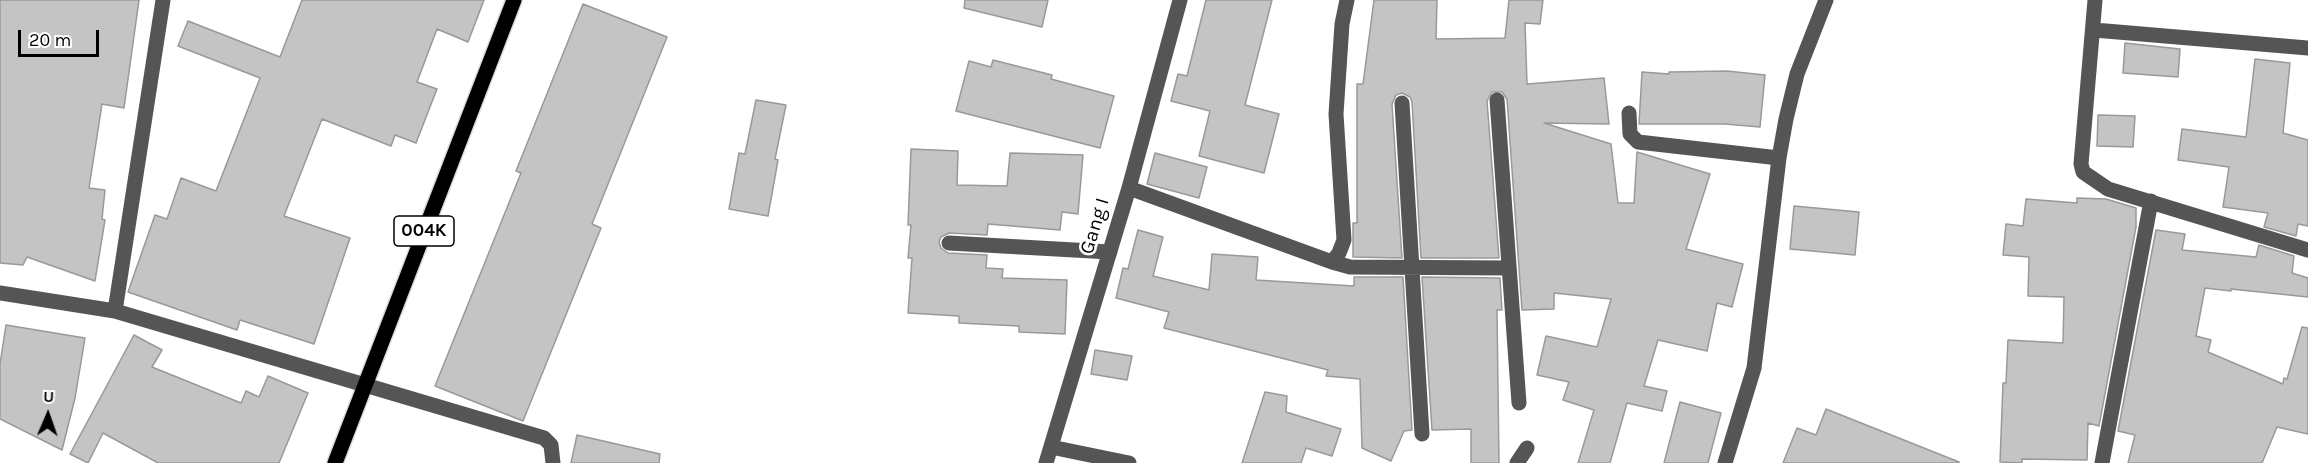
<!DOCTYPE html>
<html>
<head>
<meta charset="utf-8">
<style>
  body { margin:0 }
  #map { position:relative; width:2308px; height:463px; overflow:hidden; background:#fff; font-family:Karla,sans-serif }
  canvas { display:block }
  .north { position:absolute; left:18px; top:385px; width:60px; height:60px; -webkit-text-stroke:4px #fff; paint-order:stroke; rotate:2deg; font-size:16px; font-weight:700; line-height:24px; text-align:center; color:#000 }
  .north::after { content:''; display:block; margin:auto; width:21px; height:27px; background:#000; clip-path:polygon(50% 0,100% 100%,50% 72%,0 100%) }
  .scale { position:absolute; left:18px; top:30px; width:81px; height:27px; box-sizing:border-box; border:3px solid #000; border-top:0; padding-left:8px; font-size:18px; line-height:21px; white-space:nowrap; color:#000; -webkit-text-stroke:4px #fff; paint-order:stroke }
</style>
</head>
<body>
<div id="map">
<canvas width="2308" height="463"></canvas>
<div class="north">U</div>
<div class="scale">20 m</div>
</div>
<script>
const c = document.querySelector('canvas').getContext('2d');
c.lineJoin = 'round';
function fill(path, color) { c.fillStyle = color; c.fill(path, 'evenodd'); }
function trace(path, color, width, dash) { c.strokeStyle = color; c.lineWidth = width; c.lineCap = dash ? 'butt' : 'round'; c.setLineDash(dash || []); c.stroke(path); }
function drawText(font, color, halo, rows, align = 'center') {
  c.font = font + ' Karla,sans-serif'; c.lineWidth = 5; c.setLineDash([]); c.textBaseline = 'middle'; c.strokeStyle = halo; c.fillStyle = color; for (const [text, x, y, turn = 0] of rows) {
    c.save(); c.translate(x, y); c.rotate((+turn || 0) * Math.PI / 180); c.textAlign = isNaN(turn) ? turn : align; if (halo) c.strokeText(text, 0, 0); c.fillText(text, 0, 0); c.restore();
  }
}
const building = new Path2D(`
  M 0,0 L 139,0 L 124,108 L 102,104 L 89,188 L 105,190 L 102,219 L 105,220 L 95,281 L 27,257 L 23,265 L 0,263 Z
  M 302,0 L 484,0 L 468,42 L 437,29 L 417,82 L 437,89 L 416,143 L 395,135 L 391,146 L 322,119 L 284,216 L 350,238 L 314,344 L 240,320 L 237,330 L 128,292 L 155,215 L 167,219 L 181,178 L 216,191 L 260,78 L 178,46 L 188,21 L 280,57 Z
  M 965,0 L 1048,0 L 1042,27 L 964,8 Z
  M 1206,0 L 1272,0 L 1245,105 L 1279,114 L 1264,173 L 1199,156 L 1210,111 L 1171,101 L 1178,74 L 1187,76 Z
  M 1374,0 L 1437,0 L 1436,39 L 1505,38 L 1509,0 L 1543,0 L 1540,24 L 1525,23 L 1527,84 L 1604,78 L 1609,124 L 1544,123 L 1611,144 L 1618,203 L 1634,203 L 1637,152 L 1710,174 L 1686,249 L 1743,264 L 1732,307 L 1717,303 L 1707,351 L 1658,340 L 1644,386 L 1667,391 L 1662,411 L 1627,403 L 1610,463 L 1578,463 L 1594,410 L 1563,400 L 1569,382 L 1537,375 L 1546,336 L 1597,347 L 1611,299 L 1554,293 L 1554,309 L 1522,310 L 1507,99 L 1502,92 L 1492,92 L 1487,101 L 1499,258 L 1421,258 L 1412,102 L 1410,97 L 1402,93 L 1396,95 L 1392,104 L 1402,258 L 1353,257 L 1353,223 L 1357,223 L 1357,84 L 1363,84 Z
  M 583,4 L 667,37 L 592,224 L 601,228 L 523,421 L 435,386 L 521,173 L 516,171 Z
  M 2125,43 L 2180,49 L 2178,77 L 2123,73 Z
  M 2255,59 L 2290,63 L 2283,133 L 2308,140 L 2308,226 L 2298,224 L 2296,236 L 2264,227 L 2268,213 L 2223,207 L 2229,167 L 2178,160 L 2182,129 L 2246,137 Z
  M 993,60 L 1052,75 L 1051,79 L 1114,96 L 1100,148 L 956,111 L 969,61 L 991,67 Z
  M 1727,71 L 1765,75 L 1760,127 L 1725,124 L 1639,124 L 1642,72 L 1669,74 L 1669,72 Z
  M 756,100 L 786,105 L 775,159 L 778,160 L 768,216 L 729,209 L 739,153 L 745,154 Z
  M 2098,115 L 2135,116 L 2133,147 L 2097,146 Z
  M 911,149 L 958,151 L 957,185 L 1007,186 L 1010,153 L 1083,155 L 1078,214 L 1062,212 L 1060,230 L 988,224 L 987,235 L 949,233 L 941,237 L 939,242 L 941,248 L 948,253 L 987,255 L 986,268 L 1003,269 L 1002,278 L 1067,280 L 1065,334 L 1019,332 L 1019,326 L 959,323 L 959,316 L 908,313 L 912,258 L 908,258 L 911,225 L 908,225 Z
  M 1155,153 L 1207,167 L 1199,198 L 1147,184 Z
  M 2077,198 L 2106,199 L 2136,208 L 2136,227 L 2099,426 L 2088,423 L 2087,460 L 2022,459 L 2022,463 L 2000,462 L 2003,383 L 2006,383 L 2008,340 L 2063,343 L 2064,297 L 2028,296 L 2029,257 L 2003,255 L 2006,224 L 2023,226 L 2026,199 L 2077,203 Z
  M 1794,206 L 1859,212 L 1855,255 L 1790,249 Z
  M 1138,230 L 1163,237 L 1153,276 L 1209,290 L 1212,254 L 1258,257 L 1256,280 L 1354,286 L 1354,277 L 1403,277 L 1412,430 L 1404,431 L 1391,461 L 1362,448 L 1360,379 L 1326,376 L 1328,370 L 1164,328 L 1169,312 L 1116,298 L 1123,268 L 1128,269 Z
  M 2156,230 L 2185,234 L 2182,250 L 2256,257 L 2259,245 L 2294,256 L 2292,273 L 2308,278 L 2308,297 L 2231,289 L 2231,291 L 2205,288 L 2196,336 L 2211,340 L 2208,352 L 2283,384 L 2284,378 L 2287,379 L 2302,327 L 2308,328 L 2308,434 L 2277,427 L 2262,463 L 2128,463 L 2135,435 L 2118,431 Z
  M 1422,277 L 1500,278 L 1502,310 L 1497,310 L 1499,463 L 1471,463 L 1471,429 L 1432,430 Z
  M 6,325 L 85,338 L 75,398 L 62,450 L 0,419 L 0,364 Z
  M 134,335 L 162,350 L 152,367 L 241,403 L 246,391 L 259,397 L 268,376 L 308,393 L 279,463 L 158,463 L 103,433 L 88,463 L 70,454 Z
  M 1095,350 L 1132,356 L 1127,380 L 1091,374 Z
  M 1265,392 L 1287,396 L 1286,412 L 1341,429 L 1332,456 L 1306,448 L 1301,463 L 1242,463 Z
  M 1680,402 L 1721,413 L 1708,463 L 1664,463 Z
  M 1826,409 L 1959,462 L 1959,463 L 1783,463 L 1797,428 L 1816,435 Z
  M 577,435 L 660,454 L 659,463 L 571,463 Z`);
fill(building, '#c4c4c4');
trace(building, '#999', 1.5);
const major = new Path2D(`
  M 335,463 L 514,0`);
trace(major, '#dbdbdb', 18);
trace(new Path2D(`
  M 2095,0 L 2081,164 L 2083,172 L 2108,189 L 2308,250
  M 2094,30 L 2308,48
  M 1497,100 L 1519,403
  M 1402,103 L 1422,434
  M 1629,113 L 1630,134 L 1638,142 L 1779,158
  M 1129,188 L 1332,262 L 1339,253 L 1344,240 L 1336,114 L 1342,24 L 1347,0
  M 949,243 L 1110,252
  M 1332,262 L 1350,267 L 1509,268
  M 0,293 L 115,311 L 544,438 L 551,445 L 553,463
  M 115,311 L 163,0
  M 1051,447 L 1129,463
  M 1046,463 L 1129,188 L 1180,0
  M 1517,463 L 1527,448
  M 1725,463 L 1754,368 L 1779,158 L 1786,119 L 1797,74 L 1826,0
  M 2102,463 L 2151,201`), '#555', 15);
trace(major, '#000', 15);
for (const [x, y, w] of [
  [424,231,60]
]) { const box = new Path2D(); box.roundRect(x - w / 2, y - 15, w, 30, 4.5); c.fillStyle = '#fff'; c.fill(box); trace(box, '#000', 1.5); }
drawText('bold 18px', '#000', null, [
  ["004K",424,231]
]);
drawText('20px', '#000', '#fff', [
  ["Gang I",1095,226,-73]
]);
</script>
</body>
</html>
